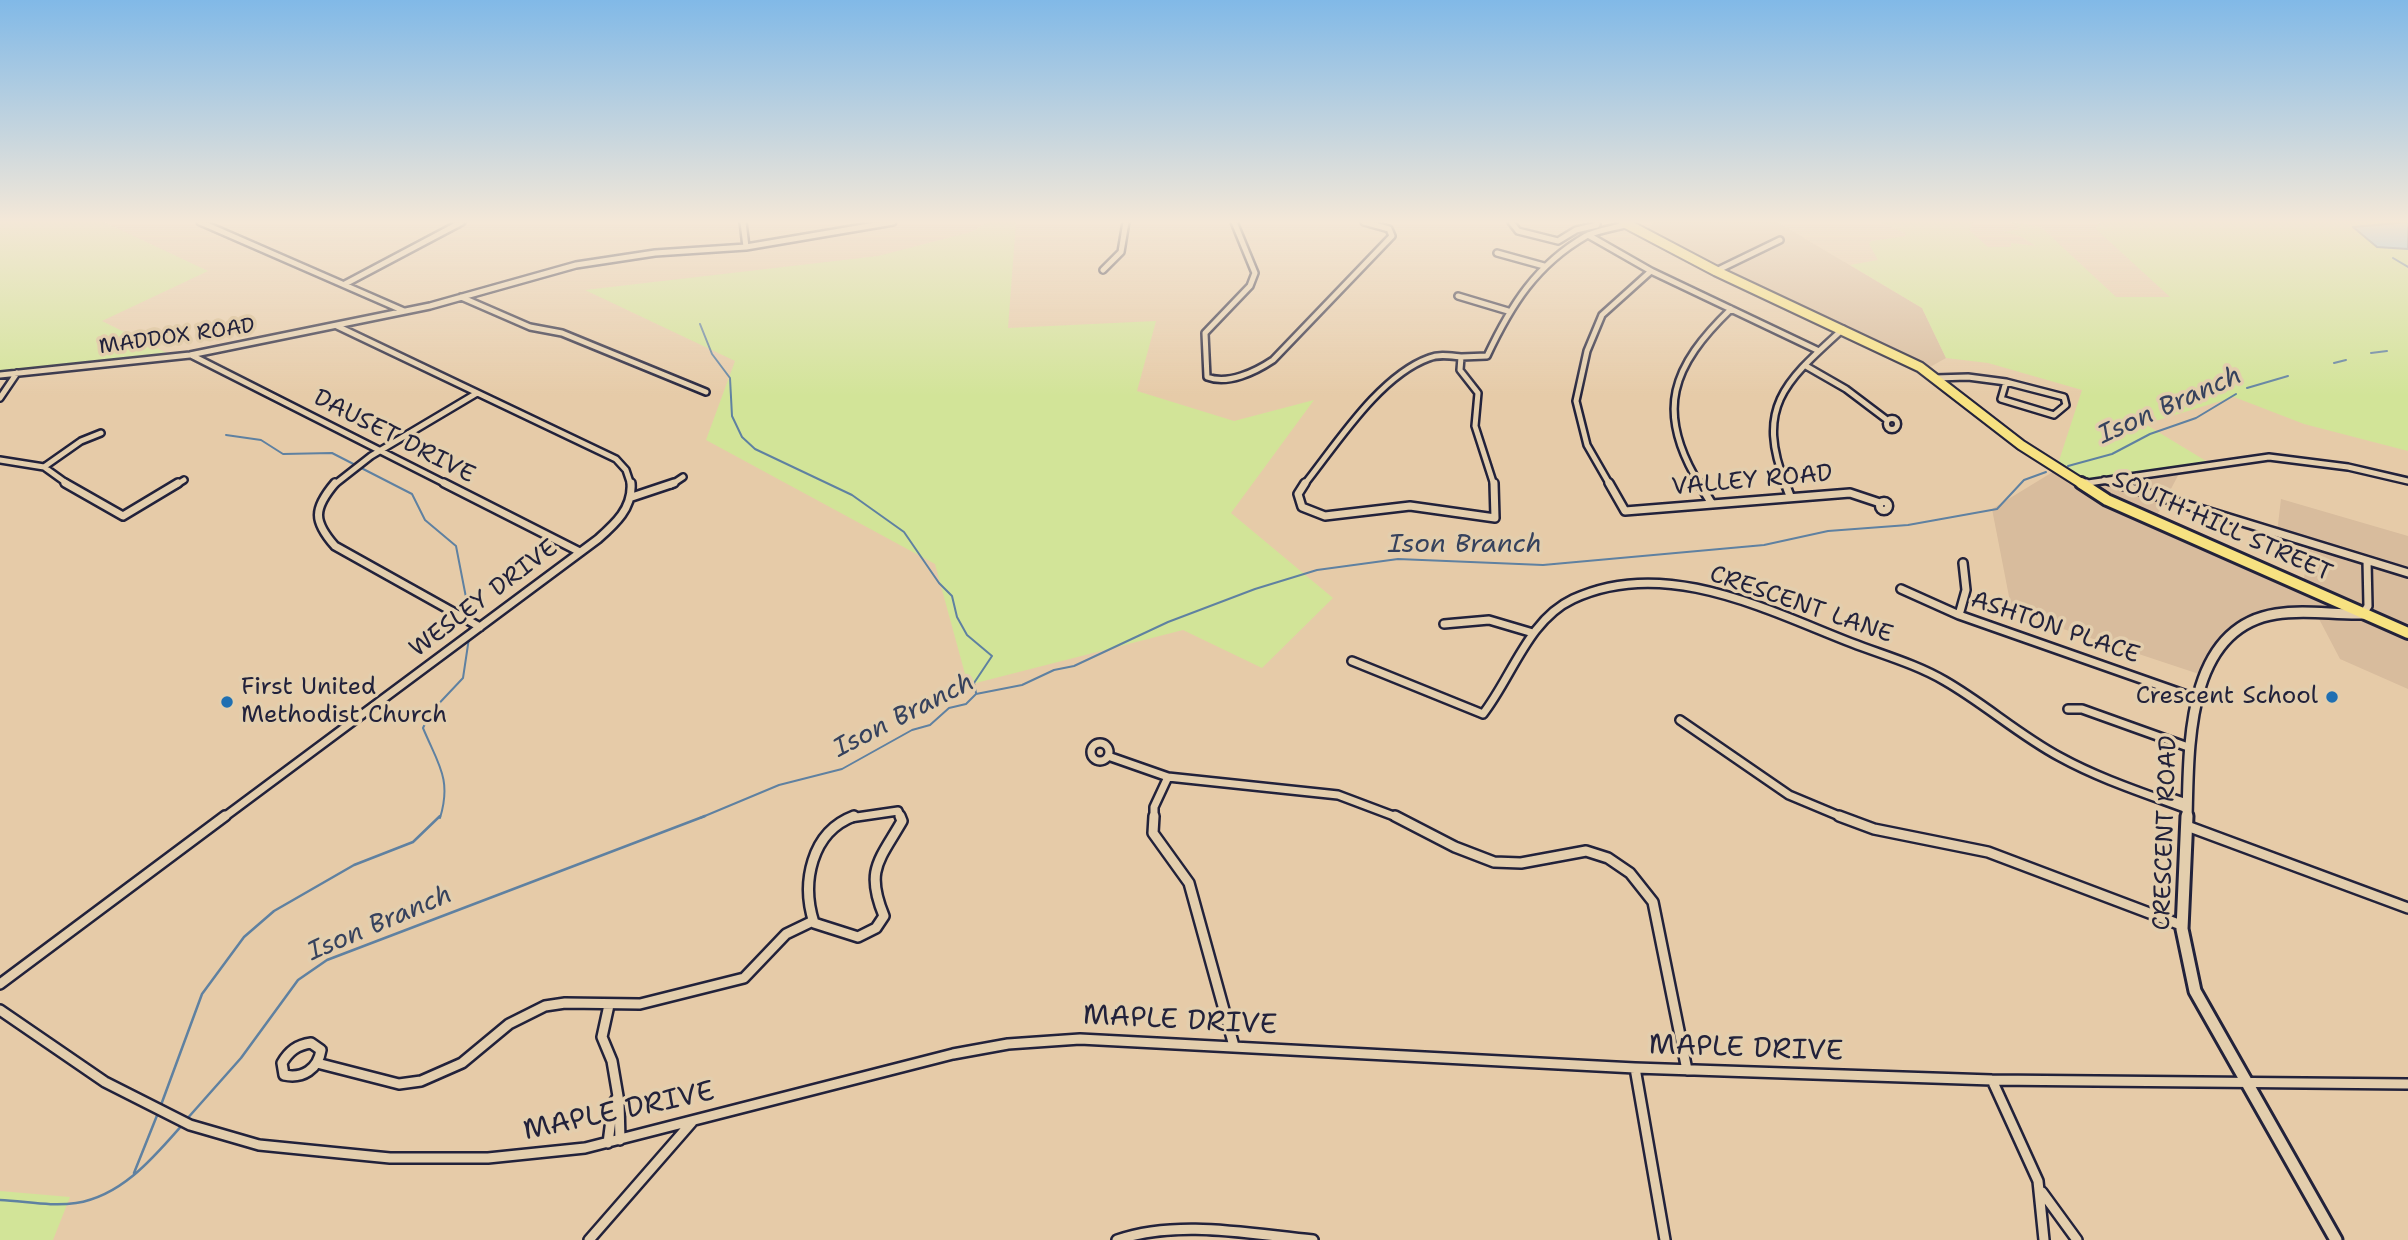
<!DOCTYPE html>
<html>
<head>
<meta charset="utf-8">
<style>
  body { margin:0 }
  canvas { display:block; background:#e6cba8 }
</style>
</head>
<body>
<canvas width="2408" height="1240"></canvas>
<script>
const c = document.querySelector('canvas').getContext('2d');
c.lineJoin = 'round';
function fill(path, color) { c.fillStyle = color; c.fill(path, 'evenodd'); }
function trace(path, color, width, dash) { c.strokeStyle = color; c.lineWidth = width; c.lineCap = dash ? 'butt' : 'round'; c.setLineDash(dash || []); c.stroke(path); }
function drawText(font, color, halo, rows, align = 'center') {
  c.font = font + ' "Shantell Sans",sans-serif'; c.lineWidth = 7; c.setLineDash([]); c.textBaseline = 'middle'; c.strokeStyle = halo; c.fillStyle = color; for (const [text, x, y, turn = 0] of rows) {
    c.save(); c.translate(x, y); c.rotate((+turn || 0) * Math.PI / 180); c.textAlign = isNaN(turn) ? turn : align; if (halo) c.strokeText(text, 0, 0); c.fillText(text, 0, 0); c.restore();
  }
}
fill(new Path2D(`
  M 1653,222 L 1777,222 L 1922,308 L 1946,358 L 1923,371 L 1646,233 Z
  M 2182,468 L 2154,521 L 2303,586 L 2309,543 L 2277,533 L 2281,499 L 2408,536 L 2408,689 L 2340,659 L 2318,617 L 2264,618 L 2228,640 L 2205,676 L 2012,612 L 1992,509 L 2056,470 Z`), '#d8bc9d');
fill(new Path2D(`
  M 0,222 L 104,222 L 208,271 L 102,321 L 171,355 L 0,372 Z
  M 988,222 L 1016,222 L 1008,328 L 1156,321 L 1137,391 L 1234,421 L 1314,400 L 1231,513 L 1333,598 L 1262,668 L 1183,630 L 968,685 L 935,564 L 706,440 L 735,361 L 585,290 L 878,256 L 971,232 Z
  M 1880,222 L 1973,222 L 1969,230 L 1988,247 L 2011,247 L 2011,243 L 2036,246 L 2020,236 L 2003,232 L 2020,229 L 2011,222 L 2041,227 L 2116,297 L 2170,297 L 2096,229 L 2100,222 L 2408,222 L 2408,451 L 2304,424 L 2234,397 L 2145,424 L 2211,464 L 2077,481 L 2056,470 L 2082,390 L 1988,363 L 1946,358 L 1922,308 L 1850,265 L 1878,260 L 1869,244 L 1871,241 L 1906,236 L 1905,233 Z
  M 0,1191 L 70,1197 L 53,1240 L 0,1240 Z`), '#d2e498');
const water = new Path2D(`
  M 2408,222 L 2408,249 L 2377,247 L 2353,227 Z`);
fill(water, '#87c0e5');
trace(water, '#5f81a1', 2);
trace(new Path2D(`
  M 2393,258 L 2408,267
  M 700,324 L 712,354 L 730,378 L 732,416 L 742,437 L 755,449 L 852,495 L 904,532 L 939,583 L 952,596 L 957,617 L 967,635 L 992,656 L 974,683 L 976,693
  M 2371,353 L 2387,351
  M 2334,363 L 2346,360
  M 2247,388 L 2288,376
  M 226,435 L 261,440 L 283,454 L 332,453 L 412,494 L 425,520 L 456,546 L 470,618
  M 2068,466 L 2112,454 L 2150,434 L 2196,418 L 2236,394
  M 440,818 C 452,779 438,764 423,728 L 430,713 L 463,678 L 469,638
  M 700,818 L 779,785 L 842,769 L 912,730 L 930,725 L 949,708 L 966,704 L 976,694 L 1022,685 L 1054,670 L 1074,666 L 1168,622 L 1255,589 L 1317,570 L 1398,559 L 1543,565 L 1764,545 L 1828,531 L 1908,525 L 1997,509 L 2024,480 L 2046,472`), '#5f81a1', 2);
trace(new Path2D(`
  M 161,1105 L 202,994 L 244,937 L 274,911 L 354,865 L 413,842 L 440,816
  M 186,1120 L 241,1058 L 298,980 L 327,960 L 705,816
  M 134,1173 L 158,1113
  M 0,1200 C 25,1201 51,1207 76,1203 C 122,1196 154,1157 183,1124`), '#5f81a1', 2.5);
const minorFar2 = new Path2D(`
  M 200,222 L 404,311
  M 743,222 L 746,247
  M 1234,222 L 1255,273 L 1250,286 L 1205,333 L 1207,377 C 1228,385 1255,372 1273,360 L 1392,236 L 1389,229 L 1364,222
  M 1511,222 L 1518,231 L 1558,241 L 1576,230 L 1597,225 L 1597,222
  M 1588,235 L 1651,271 L 1819,351
  M 1497,253 L 1544,266
  M 1103,270 L 1121,252 L 1126,222
  M 1716,271 L 1780,240
  M 345,284 L 462,222
  M 1458,296 L 1508,311
  M 461,297 L 530,327 L 562,333 L 706,392
  M 337,326 L 616,459 L 626,470 L 631,485
  M 191,355 L 448,485
  M 1461,357 L 1487,356 C 1511,305 1536,265 1586,236 C 1598,230 1615,228 1628,224
  M 1461,357 L 1460,370 L 1478,393 L 1475,426 L 1494,485
  M 1806,366 L 1846,389 L 1887,420
  M 0,375 L 190,355 L 430,306 L 576,265 L 655,253 L 746,247 L 893,222
  M 1935,378 L 1968,377 L 2006,382
  M 2006,382 L 2064,397 L 2066,405 L 2054,415 L 2001,399 Z
  M 0,398 L 17,373
  M1886.5 424a5.5 5.5 0 1 1 11 0a5.5 5.5 0 1 1-11 0Z
  M 0,460 L 44,467 L 69,485
  M 44,467 L 81,441 L 101,433
  M 2104,480 L 2120,485
  M 2081,484 L 2269,457 L 2348,467 L 2408,481
  M 176,485 L 184,480
  M 334,485 L 371,456 L 477,393
  M 671,485 L 683,477
  M 1304,485 C 1336,445 1379,376 1429,358 C 1439,354 1450,356 1461,357
  M 1610,485 L 1587,445 L 1576,401 L 1587,351 L 1602,315 L 1651,271
  M 1700,485 C 1654,411 1672,366 1731,309
  M 1786,485 C 1754,406 1787,380 1843,329`);
const minorFar1 = new Path2D(`
  M 65,483 L 123,516 L 178,483
  M 335,483 C 313,509 313,521 335,546 L 480,627
  M 444,483 L 580,552
  M 1305,483 L 1298,494 L 1302,507 L 1325,516 L 1410,506 L 1495,518 L 1494,483
  M 1609,483 L 1625,511 L 1850,493 L 1880,503
  M 1699,483 L 1712,504
  M 1785,483 L 1790,496
  M 2115,483 L 2408,573
  M 2081,484 L 2086,483
  M 632,497 L 674,483
  M1879.5 506a4.5 4.5 0 1 1 9 0a4.5 4.5 0 1 1-9 0Z
  M 1901,589 L 1959,615 L 2198,699
  M 2363,614 L 2368,606 L 2367,561
  M 1959,615 L 1966,590 L 1963,563
  M 1444,624 L 1489,620 L 1533,633
  M 1352,661 L 1483,714 C 1512,677 1528,620 1573,599 C 1665,556 1767,610 1852,643 C 1883,655 1916,664 1945,681 C 1985,704 2019,735 2060,757 C 2100,779 2144,793 2187,809
  M 2068,709 L 2082,709 L 2188,747
  M 1680,720 L 1789,795 L 1844,818
  M1091 752a9 9 0 1 1 18 0a9 9 0 1 1-18 0Z
  M 1108,756 L 1168,777 L 1338,795 L 1399,818
  M 2160,794 L 2187,803
  M 223,818 L 598,539 C 615,524 633,508 631,483
  M 850,818 L 898,811 L 901,818
  M 1154,818 L 1154,807 L 1168,777`);
const minor = new Path2D(`
  M 854,816 C 811,832 801,883 814,923 L 858,937 L 876,928 L 884,916 C 865,870 879,861 902,821 L 900,816
  M 1154,816 L 1153,833 L 1189,883 L 1234,1046
  M 1395,816 L 1455,847 L 1494,862 L 1521,863 L 1586,851 L 1608,858 L 1630,873 L 1653,902 L 1687,1070
  M 1839,816 L 1874,829 L 1988,852 L 2181,925
  M 2187,826 L 2408,908
  M 0,984 L 225,816
  M 609,1005 L 602,1037 L 612,1061 L 619,1102 L 620,1140
  M 0,1010 L 105,1082 L 190,1125 L 259,1145 L 390,1158 L 488,1158 L 585,1148 L 953,1054 L 1008,1044 L 1080,1039 L 1635,1068 L 1992,1080 L 2408,1084
  M 311,1043 L 321,1050 C 318,1069 303,1079 284,1075 L 282,1063 C 289,1051 297,1045 311,1043 Z
  M 317,1063 L 399,1084 L 421,1081 L 462,1063 L 509,1024 L 545,1006 L 565,1003 L 640,1004 L 744,978 L 786,934 L 813,921
  M 1635,1068 L 1665,1240
  M 1992,1080 L 2038,1181 L 2044,1240
  M 608,1143 L 613,1104 L 617,1098
  M 2042,1192 L 2077,1240
  M 589,1240 L 692,1122
  M 1117,1240 C 1178,1219 1250,1234 1313,1240`);
const tertiaryFar1 = new Path2D(`
  M 2187,818 C 2189,748 2185,628 2276,614 C 2305,609 2334,615 2363,614`);
const tertiary = new Path2D(`
  M 2187,816 L 2182,929 L 2195,991 L 2336,1240`);
const primaryFar1 = new Path2D(`
  M 1623,222 L 1716,271 L 1920,367 L 2021,445 L 2084,485`);
const primary = new Path2D(`
  M 2081,483 L 2107,500 L 2408,633`);
trace(minorFar2, '#22223b', 10);
trace(minorFar1, '#22223b', 12);
trace(minor, '#22223b', 14);
trace(tertiaryFar1, '#22223b', 14);
trace(tertiary, '#22223b', 17);
trace(primaryFar1, '#22223b', 13);
trace(primary, '#22223b', 16);
trace(minorFar2, '#e3cead', 5);
trace(minorFar1, '#e3cead', 7);
trace(minor, '#e3cead', 9);
trace(tertiaryFar1, '#e3cead', 9);
trace(tertiary, '#e3cead', 11);
trace(primaryFar1, '#f7e281', 9);
trace(primary, '#f7e281', 10);
const sky = c.createLinearGradient(0, 0, 0, 396);
sky.addColorStop(0, '#81b9e7');
sky.addColorStop(0.56, '#f4e8d8');
sky.addColorStop(1, '#f4e8d800');
c.fillStyle = sky;
c.fillRect(0, 0, 2408, 396);
for (const [x, y, r, color] of [
  [2332,697,7,"#1f6fb2"],
  [227,702,7,"#1f6fb2"]
]) { const dot = new Path2D(); dot.arc(x, y, r, 0, 2 * Math.PI); c.fillStyle = color; c.fill(dot); trace(dot, '#e3cead', 2.5); }
drawText('21px', '#22223b', '#e3cead', [
  ["MADDOX ROAD",177,337,-8]
]);
drawText('24px', '#22223b', '#e3cead', [
  ["DAUSET DRIVE",394,437,27],
  ["VALLEY ROAD",1752,481,-5],
  ["SOUTH HILL STREET",2222,527,24],
  ["WESLEY DRIVE",484,599,-37],
  ["CRESCENT LANE",1801,605,19],
  ["ASHTON PLACE",2055,628,19],
  ["CRESCENT ROAD",2166,833,-88]
]);
drawText('24px', '#22223b', '#e3cead', [
  ["First United",241,688],
  ["Methodist Church",241,716],
  ["Crescent School",2318,697,"right"]
], 'left');
drawText('italic 26px', '#36425d', '#e3cead', [
  ["Ison Branch",2170,406,-24],
  ["Ison Branch",1465,545],
  ["Ison Branch",904,716,-27],
  ["Ison Branch",380,924,-23]
]);
drawText('28px', '#22223b', '#e3cead', [
  ["MAPLE DRIVE",1180,1021,3],
  ["MAPLE DRIVE",1746,1049,2],
  ["MAPLE DRIVE",619,1112,-12]
]);
</script>
</body>
</html>
